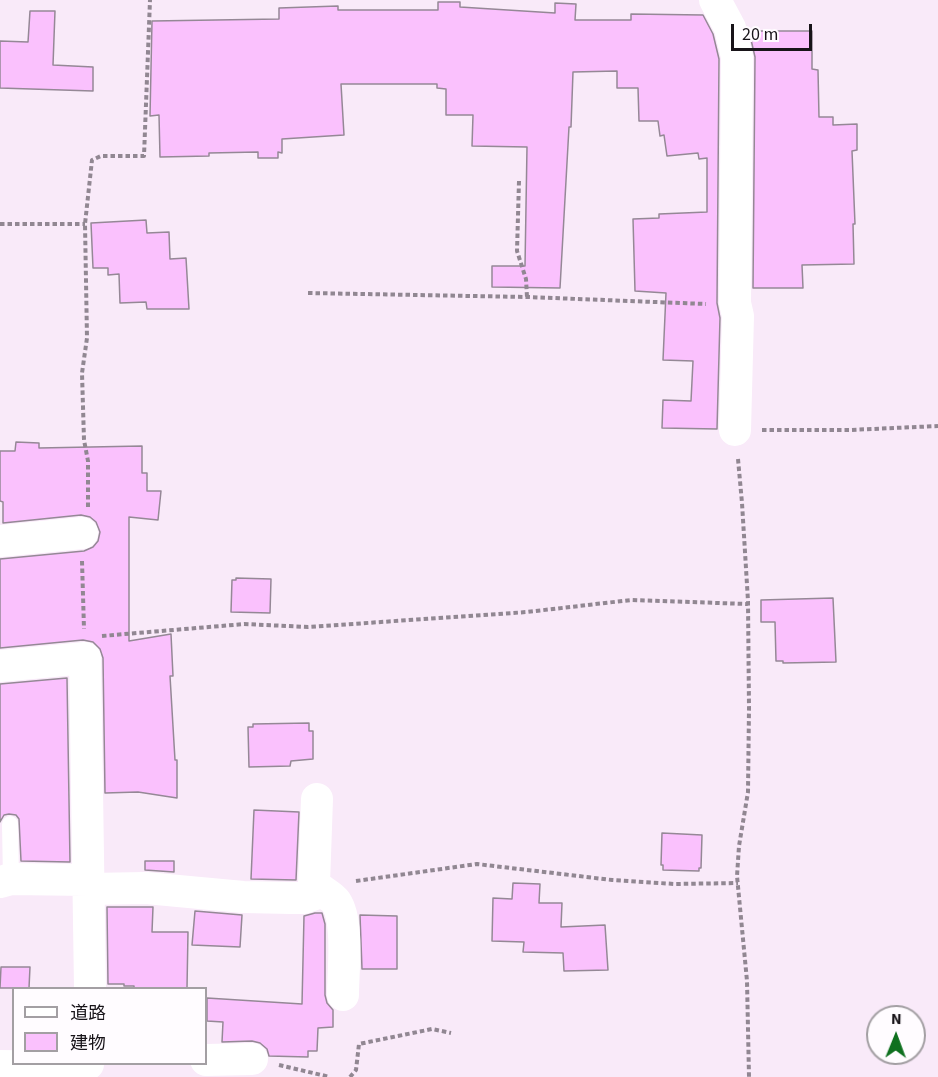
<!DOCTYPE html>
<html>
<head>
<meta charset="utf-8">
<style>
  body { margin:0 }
  #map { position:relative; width:938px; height:1077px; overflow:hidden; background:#f9eaf9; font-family:"Source Sans 3","Noto Sans JP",sans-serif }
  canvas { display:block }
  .legend { position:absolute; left:12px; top:987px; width:195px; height:78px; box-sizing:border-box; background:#fffcff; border:2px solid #a39fa3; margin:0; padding:8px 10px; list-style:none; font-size:18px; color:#181419 }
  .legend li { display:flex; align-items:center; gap:12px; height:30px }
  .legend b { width:30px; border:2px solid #a39fa3 }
  .north { position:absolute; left:866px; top:1005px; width:60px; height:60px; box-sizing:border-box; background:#fffcff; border:2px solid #a39fa3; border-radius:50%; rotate:1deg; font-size:16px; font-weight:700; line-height:24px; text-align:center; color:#181419 }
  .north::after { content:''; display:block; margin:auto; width:21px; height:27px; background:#0f701f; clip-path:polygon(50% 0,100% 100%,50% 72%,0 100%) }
  .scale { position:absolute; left:731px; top:24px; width:81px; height:27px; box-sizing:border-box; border:3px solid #181419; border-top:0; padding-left:8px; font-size:18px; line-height:21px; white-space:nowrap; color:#181419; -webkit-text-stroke:4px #fffcff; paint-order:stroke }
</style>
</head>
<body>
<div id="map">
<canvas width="938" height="1077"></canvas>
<ul class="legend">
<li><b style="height:8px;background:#fff"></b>道路</li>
<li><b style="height:16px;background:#fac1fd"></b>建物</li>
</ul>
<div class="north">N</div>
<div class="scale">20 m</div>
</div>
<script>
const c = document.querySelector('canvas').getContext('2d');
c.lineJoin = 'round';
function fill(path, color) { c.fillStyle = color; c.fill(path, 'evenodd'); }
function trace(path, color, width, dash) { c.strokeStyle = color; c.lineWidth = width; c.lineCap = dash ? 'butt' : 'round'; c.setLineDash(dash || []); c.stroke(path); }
const building = new Path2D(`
  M 438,2 L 460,2 L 460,7 L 555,13 L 555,3 L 576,4 L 575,20 L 631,20 L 631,14 L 703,15 L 713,34 L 719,59 L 717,303 L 720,318 L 717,429 L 662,428 L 663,400 L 691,401 L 693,361 L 663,360 L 666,293 L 635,291 L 633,219 L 659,218 L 659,214 L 707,212 L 707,158 L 699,159 L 698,153 L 667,156 L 664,135 L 660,136 L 658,121 L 639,121 L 638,88 L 617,88 L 617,71 L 573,72 L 571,127 L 569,127 L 560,288 L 492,287 L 492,266 L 525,266 L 527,147 L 472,146 L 473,115 L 446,115 L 446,89 L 437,88 L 437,84 L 341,84 L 344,135 L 282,139 L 282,153 L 278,152 L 278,158 L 258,158 L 258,152 L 209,153 L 209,156 L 160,157 L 159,115 L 150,116 L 152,21 L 279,19 L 279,8 L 338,6 L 338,10 L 438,10 Z
  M 30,11 L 55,11 L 53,65 L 93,67 L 93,91 L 0,88 L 0,41 L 28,42 Z
  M 749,31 L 812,31 L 812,69 L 818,70 L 819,117 L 833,117 L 833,125 L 857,124 L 857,150 L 852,151 L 855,224 L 853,224 L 854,264 L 802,265 L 803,288 L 753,288 L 755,57 Z
  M 146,220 L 147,233 L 169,232 L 170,259 L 186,258 L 189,309 L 147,309 L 146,302 L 120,303 L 119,274 L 108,275 L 108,268 L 93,268 L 91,223 Z
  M 16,442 L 39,443 L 39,448 L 142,446 L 142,473 L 147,473 L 147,491 L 161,491 L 158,520 L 129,517 L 129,641 L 171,634 L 173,676 L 170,676 L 175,760 L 177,760 L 177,798 L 138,792 L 105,793 L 103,658 L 100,649 L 93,642 L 83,640 L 0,648 L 0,559 L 84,551 L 93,547 L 98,541 L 100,532 L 96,522 L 90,517 L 81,515 L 3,523 L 3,502 L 0,501 L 0,451 L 15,451 Z
  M 236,578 L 271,579 L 270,613 L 231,612 L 232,580 L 236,580 Z
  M 833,598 L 836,662 L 783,663 L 783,661 L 776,661 L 775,622 L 761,622 L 761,600 Z
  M 67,678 L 70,862 L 21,861 L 19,819 L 16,815 L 9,814 L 4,815 L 0,822 L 0,684 Z
  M 309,723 L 309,731 L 313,731 L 313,759 L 291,761 L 290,766 L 249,767 L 248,727 L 253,727 L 253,724 Z
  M 254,810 L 299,812 L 296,880 L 251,879 Z
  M 662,833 L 702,835 L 701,868 L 699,868 L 699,871 L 663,870 L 663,865 L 661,865 Z
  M 145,861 L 174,861 L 174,872 L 145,870 Z
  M 513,883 L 540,884 L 539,903 L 562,903 L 561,927 L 605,925 L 608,970 L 564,971 L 563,953 L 523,952 L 524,942 L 492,941 L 493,898 L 512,899 Z
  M 107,907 L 153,907 L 152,932 L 188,932 L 187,988 L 134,988 L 134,986 L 124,986 L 124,984 L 108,984 Z
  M 195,911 L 242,915 L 240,947 L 192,945 Z
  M 315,913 L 322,913 L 325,924 L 325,995 L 327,1003 L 333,1010 L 333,1027 L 318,1028 L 317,1051 L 308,1051 L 308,1057 L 269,1056 L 267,1049 L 260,1043 L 252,1041 L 222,1042 L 223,1022 L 207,1021 L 207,998 L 302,1004 L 304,916 Z
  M 360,915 L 397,916 L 397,969 L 362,969 Z
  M 1,967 L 30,967 L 29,988 L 0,988 Z`);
fill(building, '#fac1fd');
trace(building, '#958896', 1.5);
trace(new Path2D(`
  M 519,181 L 517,251 L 526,279 L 527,297
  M 0,224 L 85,224
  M 308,293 L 527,297 L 706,304
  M 762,430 L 850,430 L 938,426
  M 738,459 L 742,503 L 748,601 L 749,708 L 748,792 L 739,846 L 737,876 L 747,981 L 749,1077
  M 88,507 L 88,461 L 84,440 L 82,373 L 87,338 L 85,224 L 92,160 L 101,156 L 144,156 L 150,0
  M 82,561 L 84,629
  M 102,636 L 244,624 L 308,627 L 527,612 L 631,600 L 748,604
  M 356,881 L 477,864 L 612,880 L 675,884 L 738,883
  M 279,1065 L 330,1077
  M 350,1077 L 356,1070 L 359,1044 L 432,1029 L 451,1033`), '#918792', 4, [4.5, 3]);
trace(new Path2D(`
  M 10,824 L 11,879`), '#fff', 16);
trace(new Path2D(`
  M 715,0 L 730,28 L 737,57 L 735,303 L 738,316 L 735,430
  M 0,541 L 82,533
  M 0,666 L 85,658 L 90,988
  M 317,799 L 314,884 C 320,891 331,895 336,902 C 349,921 343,971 343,995
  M 0,882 L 11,879 L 89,880
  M 89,889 L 146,888 L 243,897 L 291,898 L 304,898 L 321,892
  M 206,1060 L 252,1059
  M 0,1066 L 65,1067 L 88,1064`), '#fff', 32);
</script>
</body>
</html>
